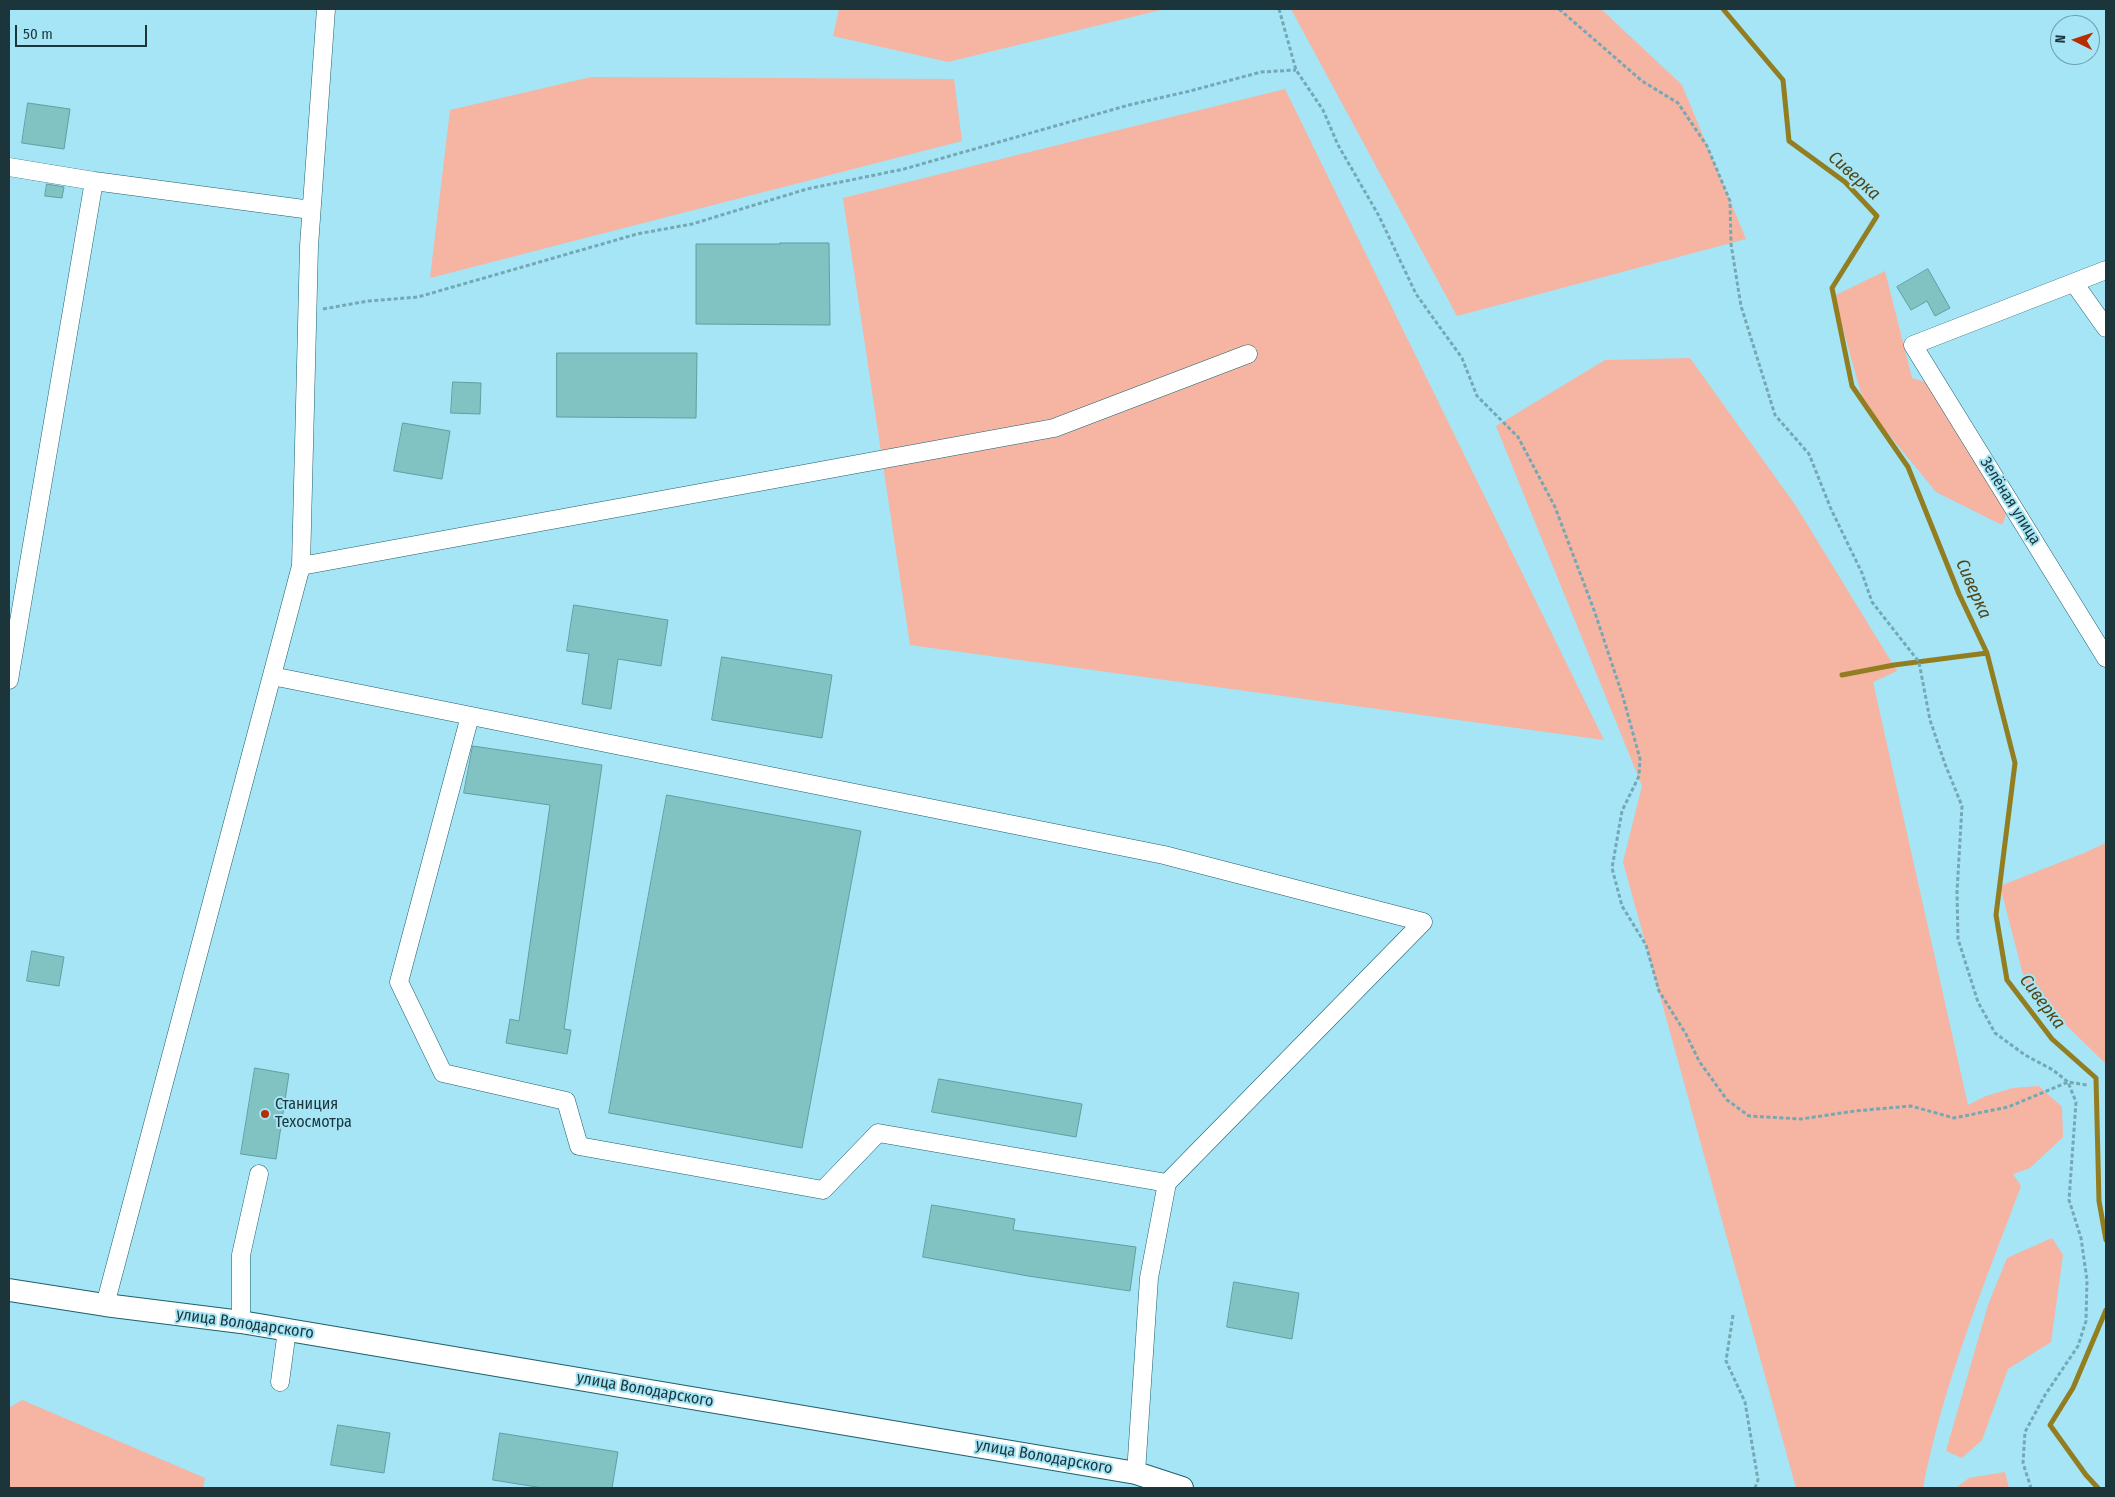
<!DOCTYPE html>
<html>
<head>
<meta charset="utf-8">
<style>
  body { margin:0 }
  #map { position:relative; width:2115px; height:1497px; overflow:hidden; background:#a5e5f5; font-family:"Fira Sans Condensed",sans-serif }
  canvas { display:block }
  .frame { position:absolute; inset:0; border:10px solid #1b353b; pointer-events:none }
  .north { position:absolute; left:2050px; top:15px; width:50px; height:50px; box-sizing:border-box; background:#a5e5f5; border:1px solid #6e9fab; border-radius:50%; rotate:274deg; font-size:14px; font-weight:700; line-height:20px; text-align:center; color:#1b353b }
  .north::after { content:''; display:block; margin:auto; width:18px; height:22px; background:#b72d00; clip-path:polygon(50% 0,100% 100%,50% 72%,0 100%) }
  .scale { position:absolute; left:15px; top:25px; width:132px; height:22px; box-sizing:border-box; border:2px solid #1b353b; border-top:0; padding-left:6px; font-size:15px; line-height:18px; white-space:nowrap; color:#1b353b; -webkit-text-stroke:4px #a5e5f5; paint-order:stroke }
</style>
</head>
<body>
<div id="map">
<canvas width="2115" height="1497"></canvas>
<div class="frame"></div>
<div class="north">N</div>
<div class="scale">50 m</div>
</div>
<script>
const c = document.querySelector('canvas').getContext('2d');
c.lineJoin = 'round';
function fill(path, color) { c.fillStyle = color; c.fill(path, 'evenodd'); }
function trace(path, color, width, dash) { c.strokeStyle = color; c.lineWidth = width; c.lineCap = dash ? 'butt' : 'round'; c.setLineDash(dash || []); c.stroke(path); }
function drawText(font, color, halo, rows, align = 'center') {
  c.font = font + ' "Fira Sans Condensed",sans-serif'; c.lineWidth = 4; c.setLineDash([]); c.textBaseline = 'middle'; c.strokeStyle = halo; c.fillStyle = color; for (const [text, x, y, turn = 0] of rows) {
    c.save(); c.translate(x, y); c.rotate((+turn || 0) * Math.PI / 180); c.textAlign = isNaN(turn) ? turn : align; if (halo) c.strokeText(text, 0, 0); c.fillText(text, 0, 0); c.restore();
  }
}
fill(new Path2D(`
  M 839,9 L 1165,9 L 948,62 L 833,36 Z
  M 1291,9 L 1601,9 L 1682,85 L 1746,239 L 1457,316 Z
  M 591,77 L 954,79 L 962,141 L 430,278 L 450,110 Z
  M 1285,89 L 1604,740 L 910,645 L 843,198 Z
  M 1885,271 L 1912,378 L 1947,389 L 2015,493 L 2002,525 L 1936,492 L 1864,404 L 1834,296 Z
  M 1690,358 L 1796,506 L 1897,671 L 1873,682 L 1968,1105 L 1986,1096 L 2013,1088 L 2039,1086 L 2062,1107 L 2063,1137 L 2030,1168 L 2013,1174 L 2021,1186 C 1984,1285 1943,1384 1923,1488 L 1796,1488 L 1623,862 L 1642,786 L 1496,426 L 1605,360 Z
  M 2106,843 L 2106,1064 L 2026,986 L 2000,886 L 2084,853 Z
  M 2052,1238 L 2063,1255 L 2051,1342 L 2008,1369 L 1982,1440 L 1962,1458 L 1946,1451 L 1988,1305 L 2007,1258 Z
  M 22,1400 L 205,1478 L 203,1488 L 9,1488 L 9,1408 Z
  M 2005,1472 L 2009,1488 L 1956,1488 L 1969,1478 Z`), '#f6b4a2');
trace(new Path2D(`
  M 1723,9 L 1783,80 L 1789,141 L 1845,182 L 1877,216 L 1832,288 L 1852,386 L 1908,467 L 1959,594 L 1987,653 L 2015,763 L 1996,915 L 2007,980 L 2052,1039 L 2096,1078 L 2099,1201 L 2106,1240
  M 1842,675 L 1894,665 L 1987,653
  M 2098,1488 L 2086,1475 L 2050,1425 L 2073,1388 L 2106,1310`), '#937d21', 5);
const building = new Path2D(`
  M 28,103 L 70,109 L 64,149 L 22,143 Z
  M 47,184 L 64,187 L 62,198 L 45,196 Z
  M 780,243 L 829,243 L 830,325 L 696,324 L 696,244 L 780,244 Z
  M 1928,269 L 1950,308 L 1935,316 L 1927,301 L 1911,310 L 1897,287 Z
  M 557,353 L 697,353 L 696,418 L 557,417 Z
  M 453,382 L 481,383 L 480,414 L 451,413 Z
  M 403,423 L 450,431 L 442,479 L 394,471 Z
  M 574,605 L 668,620 L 661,666 L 618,659 L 611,709 L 582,704 L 589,654 L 567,651 Z
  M 722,657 L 832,675 L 822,738 L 712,720 Z
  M 473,746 L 602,765 L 564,1029 L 571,1030 L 567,1054 L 506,1043 L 510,1019 L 519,1021 L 550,805 L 464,793 Z
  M 667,795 L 861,831 L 802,1148 L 609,1113 Z
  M 32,951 L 64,957 L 59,986 L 27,981 Z
  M 255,1068 L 289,1074 L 276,1159 L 241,1154 Z
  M 939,1079 L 1082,1104 L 1076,1137 L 932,1112 Z
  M 932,1205 L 1015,1219 L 1013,1230 L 1136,1247 L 1130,1291 L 1028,1276 L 923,1257 Z
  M 1234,1282 L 1299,1293 L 1292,1339 L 1227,1327 Z
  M 338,1425 L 390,1433 L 384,1473 L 331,1465 Z
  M 500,1433 L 618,1452 L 612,1488 L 543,1488 L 493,1480 Z`);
fill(building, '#80c3c2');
trace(building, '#5ea0a0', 1);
const minor = new Path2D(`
  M 9,167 L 94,181
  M 2106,270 L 1913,345 L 2106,658
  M 2074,283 L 2106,328
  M 301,566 L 1054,428 L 1248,354
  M 272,676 L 1164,855 L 1423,922 L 1167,1183 L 1149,1278 L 1136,1473
  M 9,680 L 94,181 L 311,210
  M 470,716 L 399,982 L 443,1073 L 566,1101 L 579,1146 L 823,1190 L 878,1133 L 1167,1183
  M 105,1305 L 301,566 L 309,246 L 326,9
  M 241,1322 L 241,1255 L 259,1174
  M 280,1382 L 287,1330`);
const major = new Path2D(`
  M 9,1290 L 105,1305 L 241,1322 L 1136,1473 L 1182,1488`);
trace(minor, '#1f606e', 19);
trace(major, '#1f606e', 24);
trace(new Path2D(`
  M 1279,9 L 1296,70 L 1323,110 L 1338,145 L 1379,216 L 1416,294 L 1462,358 L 1477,396 L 1518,437 L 1555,507 L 1594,610 L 1623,697 L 1640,759 L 1639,776 L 1622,811 L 1612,868 L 1622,906 L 1646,945 L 1659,991 L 1686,1034 L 1699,1061 L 1727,1100 L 1749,1116 L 1801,1119 L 1855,1111 L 1911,1106 L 1954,1118 L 2008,1107 L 2068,1082 L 2087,1085
  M 1559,9 L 1642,81 L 1678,103 L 1707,146 L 1730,201 L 1731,244 L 1741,306 L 1775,415 L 1809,454 L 1831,509 L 1862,573 L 1872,602 L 1919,662 L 1930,720 L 1945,764 L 1962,806 L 1957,892 L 1958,939 L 1978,1002 L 1995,1033 L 2025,1055 L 2053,1070 L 2068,1082 L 2076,1102 L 2069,1200 L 2081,1238 L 2087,1280 L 2086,1321 L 2078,1346 L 2045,1395 L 2025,1432 L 2023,1463 L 2031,1488
  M 323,309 L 368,301 L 418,297 L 637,234 L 692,224 L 807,189 L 904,169 L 1129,105 L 1190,91 L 1261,72 L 1296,70
  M 1733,1315 L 1726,1361 L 1745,1402 L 1758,1480 L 1755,1488`), '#75a8b5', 3, [4, 2.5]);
trace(minor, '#fff', 18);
trace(major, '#fff', 22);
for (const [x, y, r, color] of [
  [265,1114,5,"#b72d00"]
]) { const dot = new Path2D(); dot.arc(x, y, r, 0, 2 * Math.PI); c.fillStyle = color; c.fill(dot); trace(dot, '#a5e5f5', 2); }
drawText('16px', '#1b353b', '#a5e5f5', [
  ["Зелёная улица",2010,501,58],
  ["улица Володарского",245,1324,8],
  ["улица Володарского",645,1390,10],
  ["улица Володарского",1044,1457,10]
]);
drawText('16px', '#1b353b', '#a5e5f5', [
  ["Станиция",275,1105],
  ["Техосмотра",275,1123]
], 'left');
drawText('italic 18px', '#534718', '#a5e5f5', [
  ["Сиверка",1854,176,42],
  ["Сиверка",1973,589,66],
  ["Сиверка",2042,1002,53]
]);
</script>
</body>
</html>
